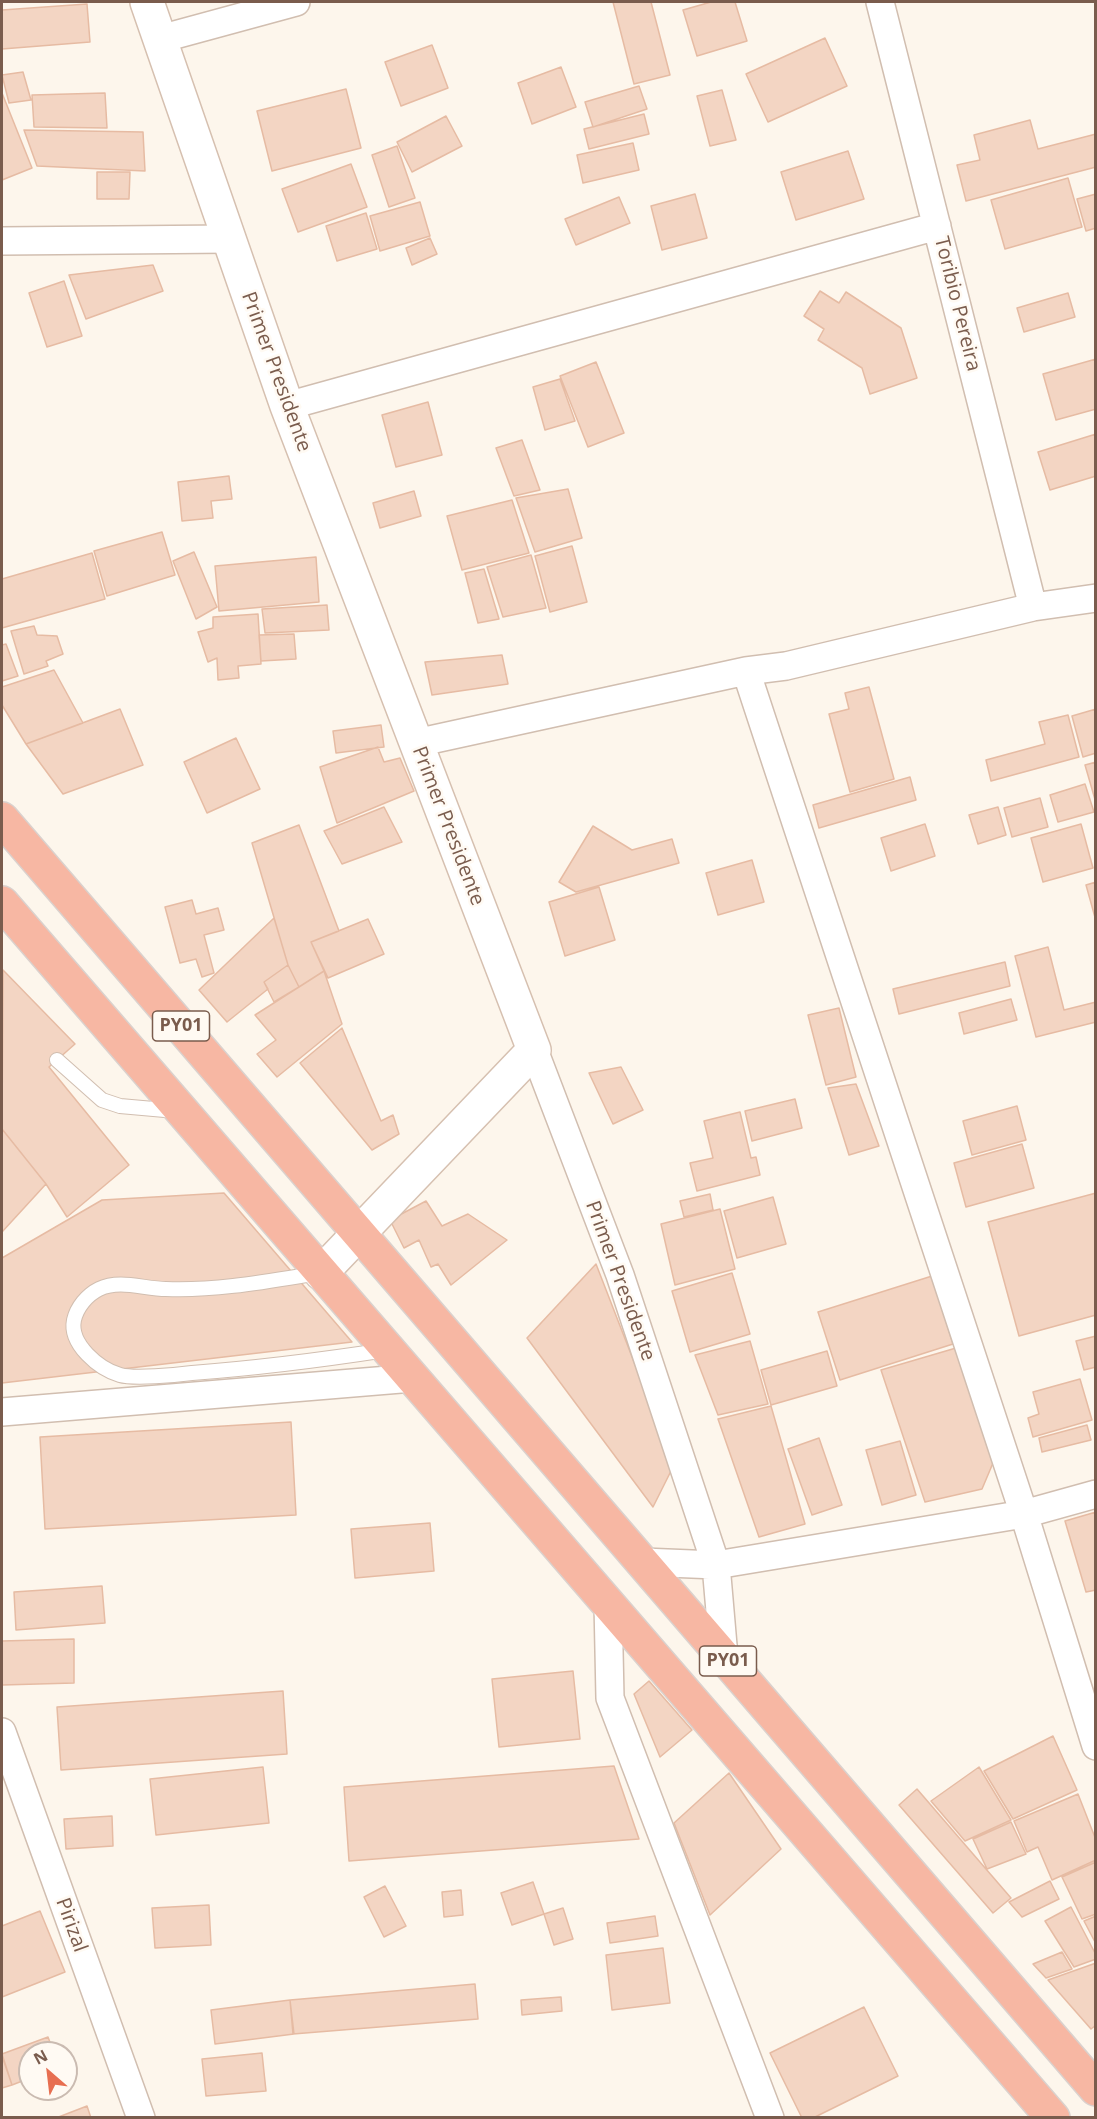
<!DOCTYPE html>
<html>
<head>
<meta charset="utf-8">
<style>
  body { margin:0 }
  #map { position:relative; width:1097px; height:2119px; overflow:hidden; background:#fdf6ec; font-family:"Open Sans",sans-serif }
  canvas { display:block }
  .frame { position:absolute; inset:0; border:3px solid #7a5c4d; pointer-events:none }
  .north { position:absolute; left:18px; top:2041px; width:60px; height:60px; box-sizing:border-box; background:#fffaf3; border:2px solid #cabbb1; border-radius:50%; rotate:332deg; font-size:16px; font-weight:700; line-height:24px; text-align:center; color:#7a5c4d }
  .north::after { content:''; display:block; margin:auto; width:21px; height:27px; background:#e76f51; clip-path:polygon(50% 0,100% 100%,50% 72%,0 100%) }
</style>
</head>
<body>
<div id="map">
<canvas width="1097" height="2119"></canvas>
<div class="frame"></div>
<div class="north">N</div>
</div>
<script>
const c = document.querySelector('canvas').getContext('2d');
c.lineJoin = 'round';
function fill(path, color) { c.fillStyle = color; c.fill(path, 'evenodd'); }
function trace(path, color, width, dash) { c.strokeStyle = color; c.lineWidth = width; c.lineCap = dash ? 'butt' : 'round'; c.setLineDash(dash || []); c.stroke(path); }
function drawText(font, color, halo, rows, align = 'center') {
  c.font = font + ' "Open Sans",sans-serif'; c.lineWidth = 5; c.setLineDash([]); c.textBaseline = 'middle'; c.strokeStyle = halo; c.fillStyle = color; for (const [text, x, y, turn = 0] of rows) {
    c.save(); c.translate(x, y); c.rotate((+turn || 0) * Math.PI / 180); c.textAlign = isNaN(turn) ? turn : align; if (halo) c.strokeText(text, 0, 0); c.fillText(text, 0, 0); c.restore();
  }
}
const building = new Path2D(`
  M 613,2 L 651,2 L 670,75 L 634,84 Z
  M 711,2 L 735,2 L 747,41 L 697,56 L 683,10 Z
  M 87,4 L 90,42 L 2,49 L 2,10 Z
  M 825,38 L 847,86 L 768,122 L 746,74 Z
  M 432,45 L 448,88 L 401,106 L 385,62 Z
  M 561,67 L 576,107 L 532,124 L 518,83 Z
  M 23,72 L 31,100 L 9,103 L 2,75 Z
  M 639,86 L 647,109 L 593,127 L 585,102 Z
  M 346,89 L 361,148 L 272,171 L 257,111 Z
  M 722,90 L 736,140 L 710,146 L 697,96 Z
  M 2,93 L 32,168 L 2,180 Z
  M 105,93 L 107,128 L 34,127 L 32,95 Z
  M 644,114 L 649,134 L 589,149 L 584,129 Z
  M 446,116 L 462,146 L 412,172 L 397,142 Z
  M 1030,120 L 1038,149 L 1096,134 L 1096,167 L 966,201 L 957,165 L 980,160 L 974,135 Z
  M 24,130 L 143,132 L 145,171 L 37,166 Z
  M 633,143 L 639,170 L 583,183 L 577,155 Z
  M 397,146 L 415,198 L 389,207 L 372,155 Z
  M 848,151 L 864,199 L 796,220 L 781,172 Z
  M 351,164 L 367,207 L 298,232 L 282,189 Z
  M 97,172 L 130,172 L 129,199 L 97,199 Z
  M 1068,178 L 1082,227 L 1005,249 L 991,200 Z
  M 695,194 L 707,238 L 662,250 L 651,206 Z
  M 1096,194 L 1096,228 L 1086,231 L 1077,199 Z
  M 619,197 L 630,223 L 576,245 L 565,219 Z
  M 420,202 L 430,236 L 380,251 L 370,216 Z
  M 366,213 L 377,249 L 337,261 L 326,226 Z
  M 430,238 L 437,254 L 412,265 L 406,248 Z
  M 153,265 L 163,291 L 86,319 L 69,275 Z
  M 64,281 L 82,336 L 47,347 L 29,293 Z
  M 820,291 L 839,303 L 846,292 L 901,328 L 917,378 L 870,394 L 862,368 L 818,340 L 824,329 L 804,316 Z
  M 1068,293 L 1075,317 L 1024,332 L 1017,308 Z
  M 1096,359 L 1096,409 L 1056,420 L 1043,374 Z
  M 596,362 L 624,433 L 588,447 L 560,376 Z
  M 560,379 L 575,421 L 545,430 L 533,387 Z
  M 428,402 L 442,455 L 396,467 L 382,415 Z
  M 1096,434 L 1096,476 L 1050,490 L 1038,452 Z
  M 522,440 L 540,490 L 514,496 L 496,448 Z
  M 229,476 L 232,499 L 211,501 L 213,518 L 182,521 L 178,482 Z
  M 568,489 L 582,538 L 535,552 L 516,498 Z
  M 414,491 L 421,516 L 380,528 L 373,503 Z
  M 512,500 L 529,553 L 462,570 L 447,516 Z
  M 162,532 L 175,575 L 107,596 L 94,551 Z
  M 572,546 L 587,602 L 550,612 L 535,556 Z
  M 194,552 L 217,607 L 196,619 L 173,561 Z
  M 92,553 L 105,599 L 2,628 L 2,579 Z
  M 531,555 L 546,608 L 503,617 L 487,567 Z
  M 316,557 L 319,602 L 219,611 L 215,566 Z
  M 484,569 L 499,619 L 478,623 L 465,573 Z
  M 327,605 L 329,630 L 265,633 L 262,609 Z
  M 258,614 L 261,664 L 238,666 L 239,678 L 218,680 L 217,658 L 208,662 L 198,632 L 213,628 L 213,617 Z
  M 34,626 L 37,635 L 57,636 L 63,654 L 46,661 L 48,666 L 24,674 L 11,631 Z
  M 294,634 L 296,659 L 261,661 L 259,635 Z
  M 6,644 L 18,676 L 2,681 L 2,645 Z
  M 502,655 L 508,684 L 432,695 L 425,662 Z
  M 54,670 L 83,723 L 26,744 L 2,705 L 2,687 Z
  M 869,687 L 894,779 L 850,792 L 829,714 L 849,709 L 845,693 Z
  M 120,709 L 143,765 L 63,794 L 26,744 Z
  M 1096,709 L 1096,753 L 1083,757 L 1072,716 Z
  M 1068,715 L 1079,757 L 991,781 L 986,760 L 1045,744 L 1039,722 Z
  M 381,725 L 384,747 L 336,753 L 333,731 Z
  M 236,738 L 260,789 L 207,813 L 184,762 Z
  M 378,747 L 384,762 L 400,758 L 414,791 L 337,823 L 320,767 Z
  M 1096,762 L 1096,803 L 1085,765 Z
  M 910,777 L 916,800 L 819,828 L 813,805 Z
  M 1085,784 L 1094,812 L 1058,822 L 1050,795 Z
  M 1040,798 L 1048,827 L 1012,837 L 1004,808 Z
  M 384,807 L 402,842 L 342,864 L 324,831 Z
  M 998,807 L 1006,835 L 978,844 L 969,815 Z
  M 925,824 L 935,856 L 891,871 L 881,838 Z
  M 1081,824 L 1093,868 L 1043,882 L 1031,838 Z
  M 299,825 L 339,931 L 311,942 L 324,971 L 299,987 L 288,965 L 252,843 Z
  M 593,826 L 632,850 L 672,839 L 679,863 L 576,892 L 559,882 Z
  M 752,860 L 764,902 L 718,915 L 706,873 Z
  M 1096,882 L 1096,921 L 1086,885 Z
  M 599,887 L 615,940 L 565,956 L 549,902 Z
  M 192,900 L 196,914 L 218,908 L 224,930 L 204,935 L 214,973 L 202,977 L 196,959 L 180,963 L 165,907 Z
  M 274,918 L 288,965 L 264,982 L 268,989 L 227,1022 L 199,990 Z
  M 368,919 L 384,954 L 328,978 L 311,942 Z
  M 1048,947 L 1064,1010 L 1096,1002 L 1096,1022 L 1036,1037 L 1015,956 Z
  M 1005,962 L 1010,986 L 899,1014 L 893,989 Z
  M 288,965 L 299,987 L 274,1002 L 264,982 Z
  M 3,970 L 75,1044 L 49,1067 L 129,1165 L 67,1217 L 46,1184 L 2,1129 Z
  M 324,971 L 342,1024 L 277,1077 L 257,1054 L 276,1040 L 255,1015 Z
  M 1011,999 L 1017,1020 L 964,1034 L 959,1013 Z
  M 839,1008 L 856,1077 L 826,1085 L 808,1015 Z
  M 342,1028 L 381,1121 L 393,1115 L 399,1134 L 372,1150 L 300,1063 Z
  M 621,1067 L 643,1110 L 613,1124 L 589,1073 Z
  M 856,1084 L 879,1146 L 849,1155 L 828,1088 Z
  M 795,1099 L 802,1128 L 752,1141 L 745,1111 Z
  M 1017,1106 L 1026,1140 L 972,1155 L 963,1121 Z
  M 740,1112 L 751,1158 L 756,1157 L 760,1175 L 697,1191 L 690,1163 L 713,1158 L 704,1121 Z
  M 2,1129 L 46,1184 L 2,1232 Z
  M 1022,1144 L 1034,1188 L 966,1207 L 954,1163 Z
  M 224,1193 L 352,1342 L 2,1383 L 2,1258 L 102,1200 Z
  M 1096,1193 L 1096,1315 L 1019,1336 L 988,1222 Z
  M 710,1194 L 713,1210 L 684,1217 L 680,1201 Z
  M 773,1197 L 786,1244 L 737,1258 L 724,1211 Z
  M 426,1201 L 442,1226 L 468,1214 L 507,1240 L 451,1285 L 438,1264 L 431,1267 L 419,1240 L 404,1248 L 390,1220 Z
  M 720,1209 L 735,1269 L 675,1285 L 661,1224 Z
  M 596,1264 L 674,1465 L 653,1507 L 527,1338 Z
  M 732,1273 L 750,1334 L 690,1352 L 672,1291 Z
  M 932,1276 L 953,1344 L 840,1380 L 818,1312 Z
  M 1096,1336 L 1096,1367 L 1084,1370 L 1076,1341 Z
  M 750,1341 L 768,1404 L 718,1415 L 695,1355 Z
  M 956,1348 L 993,1463 L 982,1489 L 925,1502 L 881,1370 Z
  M 827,1351 L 837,1386 L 771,1405 L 761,1370 Z
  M 1080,1379 L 1092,1420 L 1033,1437 L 1028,1418 L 1039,1414 L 1033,1392 Z
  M 771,1406 L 805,1524 L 759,1537 L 718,1419 Z
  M 291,1422 L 296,1515 L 45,1529 L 40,1437 Z
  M 1087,1425 L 1091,1440 L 1042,1452 L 1039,1438 Z
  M 819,1438 L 842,1505 L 812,1515 L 788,1449 Z
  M 900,1441 L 916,1495 L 882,1505 L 866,1450 Z
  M 1096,1512 L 1096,1590 L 1086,1592 L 1065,1521 Z
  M 430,1523 L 434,1571 L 355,1578 L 351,1529 Z
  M 102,1586 L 105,1623 L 16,1630 L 14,1592 Z
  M 74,1639 L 74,1683 L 2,1685 L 2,1641 Z
  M 573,1671 L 580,1739 L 499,1747 L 492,1679 Z
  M 649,1681 L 692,1730 L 660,1757 L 634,1694 Z
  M 283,1691 L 287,1754 L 61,1770 L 57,1707 Z
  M 1053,1736 L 1077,1790 L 1013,1819 L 984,1771 Z
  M 614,1766 L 639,1839 L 349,1861 L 344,1787 Z
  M 263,1767 L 269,1823 L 156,1835 L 150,1779 Z
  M 979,1767 L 1011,1820 L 965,1841 L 931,1801 Z
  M 729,1773 L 781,1849 L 710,1915 L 674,1823 Z
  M 917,1789 L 1011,1898 L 993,1913 L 899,1805 Z
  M 1078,1794 L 1096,1840 L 1096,1860 L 1052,1880 L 1038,1847 L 1027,1852 L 1014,1821 Z
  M 112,1816 L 113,1846 L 66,1849 L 64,1819 Z
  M 1011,1822 L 1026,1854 L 987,1869 L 973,1839 Z
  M 1096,1862 L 1096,1914 L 1082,1919 L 1062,1877 Z
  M 1050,1881 L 1059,1899 L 1022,1917 L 1009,1902 Z
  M 533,1882 L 544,1914 L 512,1925 L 501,1893 Z
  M 385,1886 L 406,1926 L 384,1937 L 364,1897 Z
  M 461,1890 L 463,1915 L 444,1917 L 442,1892 Z
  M 209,1905 L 211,1945 L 155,1948 L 152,1908 Z
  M 1071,1907 L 1096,1955 L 1096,1959 L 1074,1967 L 1045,1921 Z
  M 563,1908 L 573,1939 L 554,1945 L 544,1914 Z
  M 40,1911 L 65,1972 L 2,1997 L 2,1926 Z
  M 655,1916 L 658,1936 L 610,1943 L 607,1923 Z
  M 1096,1916 L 1096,1944 L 1084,1921 Z
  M 663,1948 L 670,2003 L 612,2010 L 606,1955 Z
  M 1062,1952 L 1072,1969 L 1046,1978 L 1033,1964 Z
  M 1096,1963 L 1096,2025 L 1091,2029 L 1048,1980 Z
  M 475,1984 L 478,2019 L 293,2034 L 290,2000 Z
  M 561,1997 L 562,2011 L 522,2015 L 521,2000 Z
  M 290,2000 L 294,2034 L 215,2044 L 211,2010 Z
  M 864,2007 L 898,2076 L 813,2118 L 802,2118 L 770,2053 Z
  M 48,2037 L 54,2053 L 30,2053 L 30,2078 L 12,2085 L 2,2054 Z
  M 262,2053 L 266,2091 L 206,2096 L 202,2059 Z
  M 2,2056 L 12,2085 L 2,2088 Z
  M 87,2106 L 91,2118 L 56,2118 Z`);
fill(building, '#f3d5c3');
trace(building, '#e6bba3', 1.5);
const lane = new Path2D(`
  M 57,1060 L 102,1100 L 120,1106 L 176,1111
  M 319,1273 C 269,1281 217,1291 166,1289 C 144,1289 120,1279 99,1289 C 87,1295 77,1307 74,1320 C 69,1344 99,1369 120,1375 C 134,1379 176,1375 192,1373 C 257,1368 321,1360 386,1350`);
const street = new Path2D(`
  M 880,2 L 1033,607
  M 160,39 L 296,2
  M 2,241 L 230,239
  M 287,406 L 937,226
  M 746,671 L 1024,1514 L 1096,1746
  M 416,743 L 746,671 L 786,666 L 1033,607 L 1096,598
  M 534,1050 L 620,1275 L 716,1565 L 724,1657
  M 2,1412 L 413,1378
  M 643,1562 L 716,1565 L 1024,1514 L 1096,1494
  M 608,1603 L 610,1698 L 770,2118
  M 2,1732 L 141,2118`);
const secondary = new Path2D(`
  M 147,2 L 287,406 L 534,1050 L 321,1273`);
const highway = new Path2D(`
  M 2,819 L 1096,2089
  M 2,903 L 1053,2118`);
trace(lane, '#d1beb0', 16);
trace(street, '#d1beb0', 30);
trace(secondary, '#d6c0b0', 36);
trace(highway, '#dad1cd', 36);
trace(lane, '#fff', 14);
trace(street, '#fff', 27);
trace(secondary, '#fff', 33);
trace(highway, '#f7b7a3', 33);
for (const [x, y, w] of [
  [181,1026,57],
  [728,1661,57]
]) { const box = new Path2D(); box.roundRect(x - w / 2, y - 15, w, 30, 4.5); c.fillStyle = '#fffaf3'; c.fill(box); trace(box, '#7a5c4d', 1.5); }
drawText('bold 18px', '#7a5c4d', null, [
  ["PY01",181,1026],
  ["PY01",728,1661]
]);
drawText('20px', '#7a5c4d', '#fffaf3', [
  ["Toribio Pereira",957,304,76],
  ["Primer Presidente",276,372,70],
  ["Primer Presidente",448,826,69],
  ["Primer Presidente",620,1281,70],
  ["Pirizal",71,1925,70]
]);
</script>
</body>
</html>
